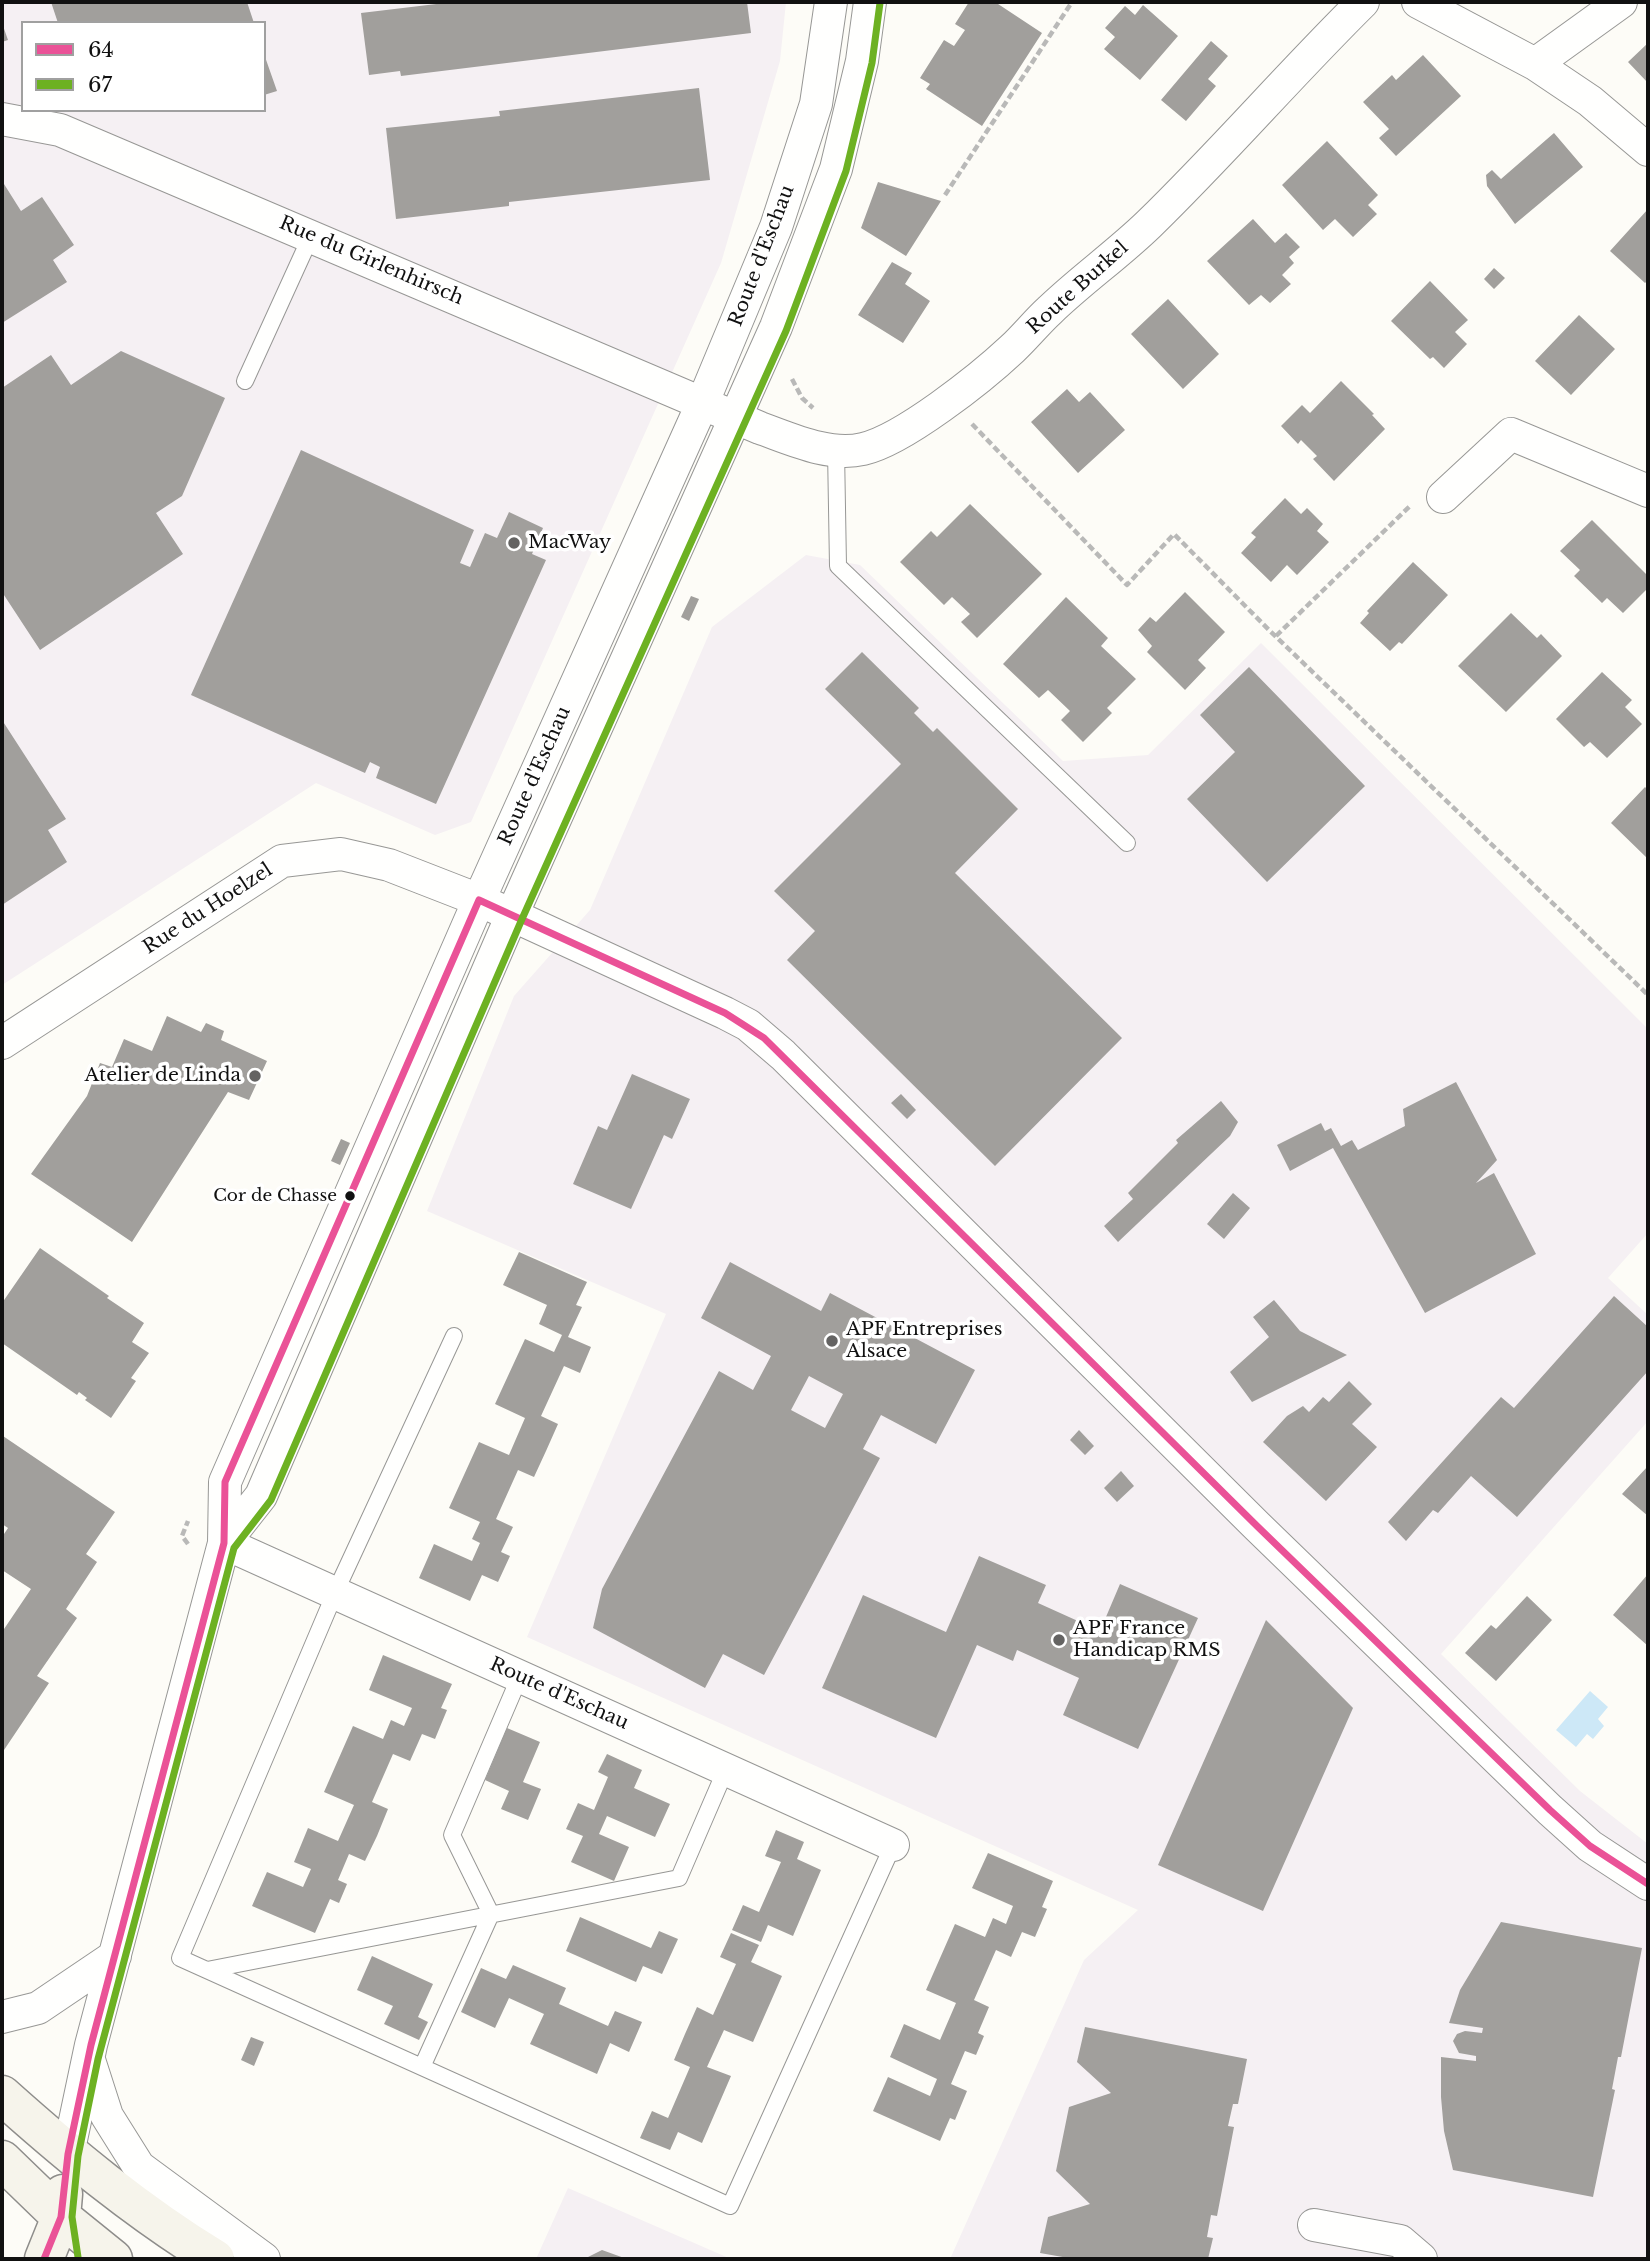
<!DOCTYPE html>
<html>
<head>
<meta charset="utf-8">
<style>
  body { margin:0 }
  #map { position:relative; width:1650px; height:2261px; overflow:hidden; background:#fdfcf7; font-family:"Libre Baskerville",serif }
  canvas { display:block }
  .frame { position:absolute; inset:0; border:4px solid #111; pointer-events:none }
  .legend { position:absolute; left:21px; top:21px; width:245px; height:91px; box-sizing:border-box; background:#fff; border:2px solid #a0a0a0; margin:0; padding:9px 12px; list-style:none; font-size:21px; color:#111 }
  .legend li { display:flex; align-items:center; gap:14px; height:35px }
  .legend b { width:35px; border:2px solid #a0a0a0 }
</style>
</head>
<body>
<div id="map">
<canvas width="1650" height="2261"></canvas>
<div class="frame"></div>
<ul class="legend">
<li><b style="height:9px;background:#ea5297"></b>64</li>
<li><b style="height:9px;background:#6db122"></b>67</li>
</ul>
</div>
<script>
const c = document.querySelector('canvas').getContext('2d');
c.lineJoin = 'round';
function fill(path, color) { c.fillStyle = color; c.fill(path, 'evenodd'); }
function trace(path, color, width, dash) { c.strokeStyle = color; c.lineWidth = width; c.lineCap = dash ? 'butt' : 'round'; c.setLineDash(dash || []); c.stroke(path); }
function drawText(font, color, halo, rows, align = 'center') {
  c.font = font + ' "Libre Baskerville",serif'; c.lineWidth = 7; c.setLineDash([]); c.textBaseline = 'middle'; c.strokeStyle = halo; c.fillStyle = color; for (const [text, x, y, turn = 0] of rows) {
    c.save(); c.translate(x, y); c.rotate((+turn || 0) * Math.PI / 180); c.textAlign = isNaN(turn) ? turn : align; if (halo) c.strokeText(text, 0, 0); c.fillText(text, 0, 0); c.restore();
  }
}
fill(new Path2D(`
  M 2,2 L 786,2 L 780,61 L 721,263 L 471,822 L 435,835 L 316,783 L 2,985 ZM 23,23 L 264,23 L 264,110 L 23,110 Z
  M 806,555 L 860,565 L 1063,761 L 1148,755 L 1261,643 L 1648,1029 L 1648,1233 L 1608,1278 L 1648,1315 L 1648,1421 L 1441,1654 L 1580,1791 L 1648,1844 L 1648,2259 L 950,2259 L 1084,1960 L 1138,1910 L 527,1637 L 666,1314 L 427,1211 L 514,996 L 590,910 L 712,627 Z
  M 568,2188 L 731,2259 L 536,2259 Z`), '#f5f0f3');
fill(new Path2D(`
  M 1590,1691 L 1608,1707 L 1598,1719 L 1604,1726 L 1593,1739 L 1587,1734 L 1576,1747 L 1556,1730 Z`), '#cde8f7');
fill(new Path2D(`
  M 51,2 L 247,2 L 254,23 L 58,23 Z
  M 453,2 L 747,2 L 751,33 L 401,76 L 400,71 L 369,75 L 361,13 Z
  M 969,2 L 995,2 L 1042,33 L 982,126 L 926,89 L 930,84 L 920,78 L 944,40 L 954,46 L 965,30 L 955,24 Z
  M 1143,5 L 1178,36 L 1140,80 L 1104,49 L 1115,37 L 1105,28 L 1125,6 L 1135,15 Z
  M 2,23 L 8,40 L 2,42 Z
  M 1211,41 L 1228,56 L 1208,79 L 1216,86 L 1186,121 L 1161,100 Z
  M 1648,43 L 1648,83 L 1628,62 Z
  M 264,54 L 277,91 L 264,95 Z
  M 1423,55 L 1461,96 L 1396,156 L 1379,138 L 1389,129 L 1363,102 L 1392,75 L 1396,80 Z
  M 699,88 L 710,180 L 509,202 L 509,206 L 396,219 L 386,128 L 500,116 L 499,111 Z
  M 1554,133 L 1583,167 L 1515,224 L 1487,186 L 1486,175 L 1492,170 L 1501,179 Z
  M 1327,141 L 1378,195 L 1368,205 L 1377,214 L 1353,237 L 1335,219 L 1323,230 L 1282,185 Z
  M 878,182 L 941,201 L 906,256 L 861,228 Z
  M 4,184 L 21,211 L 42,197 L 74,245 L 53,260 L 67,282 L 2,323 L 2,186 Z
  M 1648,209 L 1648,280 L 1645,283 L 1610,251 Z
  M 1253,219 L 1275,243 L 1286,233 L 1300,247 L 1289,257 L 1294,263 L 1282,275 L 1291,284 L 1270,303 L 1261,295 L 1249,305 L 1207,261 Z
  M 892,262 L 912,273 L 905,284 L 930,301 L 903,343 L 858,315 Z
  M 1494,268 L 1505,278 L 1494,289 L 1484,279 Z
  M 1430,281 L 1468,320 L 1455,332 L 1467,344 L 1444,368 L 1433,357 L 1430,359 L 1391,321 Z
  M 1168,299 L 1219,354 L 1183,389 L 1131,334 Z
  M 1579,315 L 1615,349 L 1571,395 L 1535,361 Z
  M 121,351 L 225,398 L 182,496 L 156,513 L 183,554 L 40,650 L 2,592 L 2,388 L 51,355 L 71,385 Z
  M 1341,381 L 1374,414 L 1372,415 L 1385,429 L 1334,481 L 1313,459 L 1317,456 L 1301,440 L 1298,444 L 1281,426 L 1302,405 L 1310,413 Z
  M 1067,389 L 1079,402 L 1090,392 L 1125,430 L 1078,473 L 1031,422 Z
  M 301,450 L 474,530 L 460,563 L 470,567 L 485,533 L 497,538 L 509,512 L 543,528 L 532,554 L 546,560 L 436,804 L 376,778 L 380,767 L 370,762 L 365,773 L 191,695 Z
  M 1285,498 L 1301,514 L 1307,508 L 1323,524 L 1317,531 L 1329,542 L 1297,575 L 1287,565 L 1271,582 L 1241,553 L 1256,537 L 1251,533 Z
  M 970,504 L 1042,574 L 977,638 L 961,622 L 970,614 L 952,597 L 944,605 L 900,562 L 931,531 L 937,537 Z
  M 1592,520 L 1648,576 L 1648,588 L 1623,613 L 1607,598 L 1602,603 L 1574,576 L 1580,570 L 1560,551 Z
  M 1413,562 L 1448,595 L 1402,644 L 1399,642 L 1390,651 L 1360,623 L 1369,613 L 1367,611 Z
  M 1185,592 L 1225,632 L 1198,660 L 1206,668 L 1185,690 L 1147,652 L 1152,646 L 1138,630 L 1150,617 L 1156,622 Z
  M 691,596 L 699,599 L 689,621 L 681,617 Z
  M 1066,597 L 1108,638 L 1101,646 L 1136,679 L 1107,708 L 1112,713 L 1083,742 L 1061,720 L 1070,711 L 1048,690 L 1039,698 L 1003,664 Z
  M 1511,613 L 1537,638 L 1541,634 L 1562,656 L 1506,712 L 1458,666 Z
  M 862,652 L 919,708 L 914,713 L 933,732 L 937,728 L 1018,809 L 955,873 L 1122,1038 L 995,1166 L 787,960 L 815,931 L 774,891 L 901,764 L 825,689 Z
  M 1249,667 L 1365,786 L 1267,882 L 1187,799 L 1235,752 L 1200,715 Z
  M 1602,672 L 1632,700 L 1625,707 L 1642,724 L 1607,758 L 1590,742 L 1584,747 L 1556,719 Z
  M 2,720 L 66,819 L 48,830 L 67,862 L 2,905 Z
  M 1645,787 L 1648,790 L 1648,859 L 1611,823 Z
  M 167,1016 L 201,1032 L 206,1023 L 224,1031 L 221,1040 L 267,1061 L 249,1100 L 228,1092 L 132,1242 L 31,1174 L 87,1096 L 100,1063 L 112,1067 L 124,1039 L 152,1051 Z
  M 632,1074 L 690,1099 L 672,1139 L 664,1135 L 631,1209 L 573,1184 L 598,1126 L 607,1130 Z
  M 1456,1082 L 1497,1160 L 1476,1183 L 1494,1173 L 1536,1254 L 1425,1313 L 1333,1148 L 1290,1171 L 1277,1145 L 1321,1123 L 1325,1131 L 1331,1128 L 1341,1146 L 1352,1140 L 1358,1150 L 1405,1126 L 1403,1109 Z
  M 901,1094 L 916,1110 L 907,1119 L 891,1103 Z
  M 1221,1101 L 1238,1122 L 1230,1136 L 1118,1242 L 1104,1226 L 1133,1199 L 1128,1193 L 1178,1143 L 1176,1140 Z
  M 341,1139 L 350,1143 L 340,1165 L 331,1161 Z
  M 1233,1193 L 1250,1208 L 1224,1239 L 1207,1224 Z
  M 40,1248 L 109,1296 L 107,1298 L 144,1323 L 132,1342 L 149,1353 L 131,1378 L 136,1381 L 111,1418 L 85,1400 L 87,1398 L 79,1392 L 77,1395 L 2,1343 L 2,1303 Z
  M 519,1252 L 587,1282 L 576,1305 L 582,1307 L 568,1337 L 591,1347 L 580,1373 L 564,1366 L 541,1416 L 558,1424 L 546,1451 L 534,1477 L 518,1470 L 496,1519 L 513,1527 L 501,1552 L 510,1556 L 498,1582 L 482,1575 L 470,1601 L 419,1578 L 434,1544 L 472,1561 L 480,1543 L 472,1539 L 480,1522 L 449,1508 L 479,1442 L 509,1455 L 525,1418 L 495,1404 L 525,1339 L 554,1352 L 562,1335 L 539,1324 L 547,1305 L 503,1285 Z
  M 730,1262 L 821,1311 L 830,1293 L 975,1370 L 936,1444 L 881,1415 L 863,1449 L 880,1458 L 764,1675 L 723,1654 L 705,1688 L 593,1628 L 602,1589 L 719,1371 L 753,1390 L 771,1356 L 701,1318 ZM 809,1376 L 843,1394 L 825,1428 L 791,1410 Z
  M 1614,1296 L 1648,1327 L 1648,1371 L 1517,1517 L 1471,1476 L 1438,1513 L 1433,1510 L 1406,1541 L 1388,1522 L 1501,1397 L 1514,1408 Z
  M 1274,1300 L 1300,1331 L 1347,1355 L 1252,1402 L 1230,1372 L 1269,1337 L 1253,1317 Z
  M 1349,1381 L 1372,1404 L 1352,1424 L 1377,1447 L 1326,1501 L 1263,1442 L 1287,1416 L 1303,1406 L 1309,1412 L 1323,1397 L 1329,1402 Z
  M 1079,1430 L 1094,1446 L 1085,1455 L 1070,1440 Z
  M 3,1436 L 115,1512 L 86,1554 L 97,1562 L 66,1609 L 77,1618 L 37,1676 L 49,1683 L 2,1753 L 2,1632 L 31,1589 L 2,1570 L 2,1537 L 8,1528 L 2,1524 Z
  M 1648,1466 L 1648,1516 L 1622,1494 Z
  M 1121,1471 L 1134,1486 L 1117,1502 L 1104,1488 Z
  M 979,1556 L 1046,1585 L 1038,1603 L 1100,1631 L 1120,1584 L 1198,1618 L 1138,1749 L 1063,1715 L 1079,1678 L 1017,1650 L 1013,1661 L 977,1645 L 936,1738 L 822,1688 L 863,1595 L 946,1632 Z
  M 1648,1574 L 1648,1646 L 1613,1615 Z
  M 1527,1596 L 1552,1620 L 1496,1681 L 1465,1653 L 1491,1625 L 1496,1629 Z
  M 1266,1620 L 1353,1708 L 1263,1911 L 1158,1865 Z
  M 383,1655 L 452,1684 L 441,1708 L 447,1710 L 435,1739 L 422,1734 L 410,1761 L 393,1754 L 372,1802 L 388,1809 L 377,1836 L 365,1861 L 349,1854 L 338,1880 L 347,1884 L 339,1903 L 330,1899 L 315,1933 L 252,1906 L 267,1872 L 303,1887 L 311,1869 L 294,1862 L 308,1828 L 338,1841 L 354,1805 L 324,1792 L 353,1726 L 383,1739 L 391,1720 L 404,1726 L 412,1708 L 369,1690 Z
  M 507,1728 L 540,1742 L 523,1782 L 541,1789 L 528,1820 L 501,1809 L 509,1791 L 485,1780 Z
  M 607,1754 L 642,1770 L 634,1788 L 670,1804 L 655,1837 L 607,1816 L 599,1834 L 629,1847 L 614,1881 L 571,1862 L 583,1836 L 566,1829 L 578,1803 L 594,1810 L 608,1777 L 598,1772 Z
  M 776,1830 L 804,1842 L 797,1859 L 821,1870 L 793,1936 L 768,1925 L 761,1942 L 732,1930 L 743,1905 L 759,1912 L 781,1862 L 765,1856 Z
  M 988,1853 L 1053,1881 L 1042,1907 L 1047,1909 L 1035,1937 L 1022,1932 L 1011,1957 L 996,1950 L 974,2000 L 989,2007 L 978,2033 L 984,2036 L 976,2055 L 965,2051 L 951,2084 L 967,2091 L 955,2120 L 950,2118 L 940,2141 L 873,2111 L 888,2077 L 930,2096 L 937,2079 L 890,2057 L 904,2024 L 940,2040 L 956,2003 L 926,1990 L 955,1924 L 985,1937 L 993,1918 L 1006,1924 L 1013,1906 L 972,1888 Z
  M 580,1917 L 651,1948 L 659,1931 L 678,1939 L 662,1974 L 643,1966 L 636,1982 L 566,1951 Z
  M 1501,1922 L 1642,1948 L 1621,2057 L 1618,2057 L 1612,2089 L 1615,2090 L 1593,2197 L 1453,2170 L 1444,2131 L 1441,2097 L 1441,2057 L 1476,2061 L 1476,2056 L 1459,2053 L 1453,2041 L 1457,2034 L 1465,2031 L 1482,2033 L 1483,2028 L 1449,2023 L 1460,1990 Z
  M 731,1933 L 759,1945 L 751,1962 L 782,1976 L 753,2042 L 724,2030 L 707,2067 L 731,2076 L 702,2143 L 678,2132 L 670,2150 L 640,2138 L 652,2111 L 668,2118 L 690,2067 L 674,2060 L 685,2034 L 697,2007 L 713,2015 L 736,1964 L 720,1957 Z
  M 372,1956 L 433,1984 L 418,2017 L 428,2022 L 419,2040 L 384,2024 L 393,2006 L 357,1990 Z
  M 513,1965 L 566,1988 L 559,2004 L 608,2026 L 615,2011 L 642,2022 L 629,2052 L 610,2043 L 597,2074 L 530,2044 L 544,2014 L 509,1998 L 495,2028 L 461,2012 L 481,1968 L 506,1979 Z
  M 1085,2027 L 1247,2059 L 1238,2104 L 1233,2104 L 1228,2126 L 1234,2127 L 1217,2216 L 1211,2215 L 1207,2237 L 1213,2238 L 1208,2259 L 1074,2259 L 1040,2253 L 1048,2217 L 1090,2204 L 1056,2171 L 1069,2107 L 1111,2093 L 1077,2062 Z
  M 251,2037 L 264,2042 L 254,2066 L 241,2060 Z
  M 602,2250 L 627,2259 L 584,2259 Z`), '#a19f9c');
const lane = new Path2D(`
  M 245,381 L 311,236
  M 836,450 L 838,566 L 1127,843
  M 454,1336 L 335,1593 L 180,1958 L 730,2206 L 893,1845
  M 207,1970 L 679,1878 L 726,1769
  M 422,2067 L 491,1914 L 452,1835 L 520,1676`);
const street = new Path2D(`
  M 1418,2 L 1535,64 L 1621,2
  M 1535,64 L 1590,101 L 1648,150
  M 2,119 L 60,130 L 760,428 C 791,439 829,457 863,449 C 903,440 981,378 1012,349 C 1025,337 1036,323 1049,311 C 1081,280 1117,255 1149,224 C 1223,152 1290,74 1363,2
  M 1443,497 L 1511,434 L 1648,491
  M 2,1043 L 282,861 L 341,854 L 389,865 L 479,900 L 725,1013 L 748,1025 L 783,1055 L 1257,1526 L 1550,1810 L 1590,1846 L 1648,1884
  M 224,1543 L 261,1496 L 512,915 L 776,327 L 836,169 L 862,61 L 870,2
  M 224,1543 L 893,1845
  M 2,2017 L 38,2008 L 115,1956
  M 89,2060 L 107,2116 L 139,2167 L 264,2259
  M 68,2154 L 91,2045 L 224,1543 L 225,1482 L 479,900 L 703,402 L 776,227 L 816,104 L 831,2
  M 1314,2225 L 1400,2241 L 1421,2259`);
const secondary = new Path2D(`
  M 2,2095 C 69,2155 138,2212 215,2259
  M 2,2160 L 61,2217 L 113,2259
  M 44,2259 L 61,2217 L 63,2194`);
trace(lane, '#979795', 18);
trace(street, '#979795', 34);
trace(secondary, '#8e8d8b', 41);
trace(new Path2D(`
  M 945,195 L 1072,2
  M 792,379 L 802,398 L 813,408
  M 972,424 L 1127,585 L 1174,534 L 1269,630 L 1648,995
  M 1276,636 L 1411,505
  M 188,1544 L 182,1536 L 188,1521`), '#b9b9b8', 4.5, [7, 3.5]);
trace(lane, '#fffffe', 16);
trace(street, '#fffffe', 32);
trace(secondary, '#f6f4eb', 38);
trace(new Path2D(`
  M 44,2259 L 61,2217 L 68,2154 L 91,2045 L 224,1543 L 225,1482 L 479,900 L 725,1013 L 764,1038 L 1257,1526 L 1550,1810 L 1590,1846 L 1648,1884`), '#ea5297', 7);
trace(new Path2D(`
  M 78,2257 L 72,2217 L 78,2156 L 98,2059 L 234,1548 L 271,1500 L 522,919 L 786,331 L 846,171 L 872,63 L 880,3`), '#6db122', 7);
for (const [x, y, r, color] of [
  [514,543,7,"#646362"],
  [255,1076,7,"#646362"],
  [350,1196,6,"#111"],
  [832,1341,7,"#646362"],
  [1059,1640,7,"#646362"]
]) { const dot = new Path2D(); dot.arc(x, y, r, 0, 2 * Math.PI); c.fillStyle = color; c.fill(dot); trace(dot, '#fff', 2.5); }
drawText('17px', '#111', '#fff', [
  ["Cor de Chasse",337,1196]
], 'right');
drawText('19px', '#111', '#fff', [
  ["Route d'Eschau",762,256,-69],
  ["Rue du Girlenhirsch",371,261,23],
  ["Route Burkel",1078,288,-42],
  ["Route d'Eschau",535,776,-66],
  ["Rue du Hoelzel",208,909,-33],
  ["Route d'Eschau",559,1694,24]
]);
drawText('19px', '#111', '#fff', [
  ["MacWay",528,543],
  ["Atelier de Linda",241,1076,"right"],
  ["APF Entreprises",846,1330],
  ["Alsace",846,1352],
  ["APF France",1073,1629],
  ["Handicap RMS",1073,1651]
], 'left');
</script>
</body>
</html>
